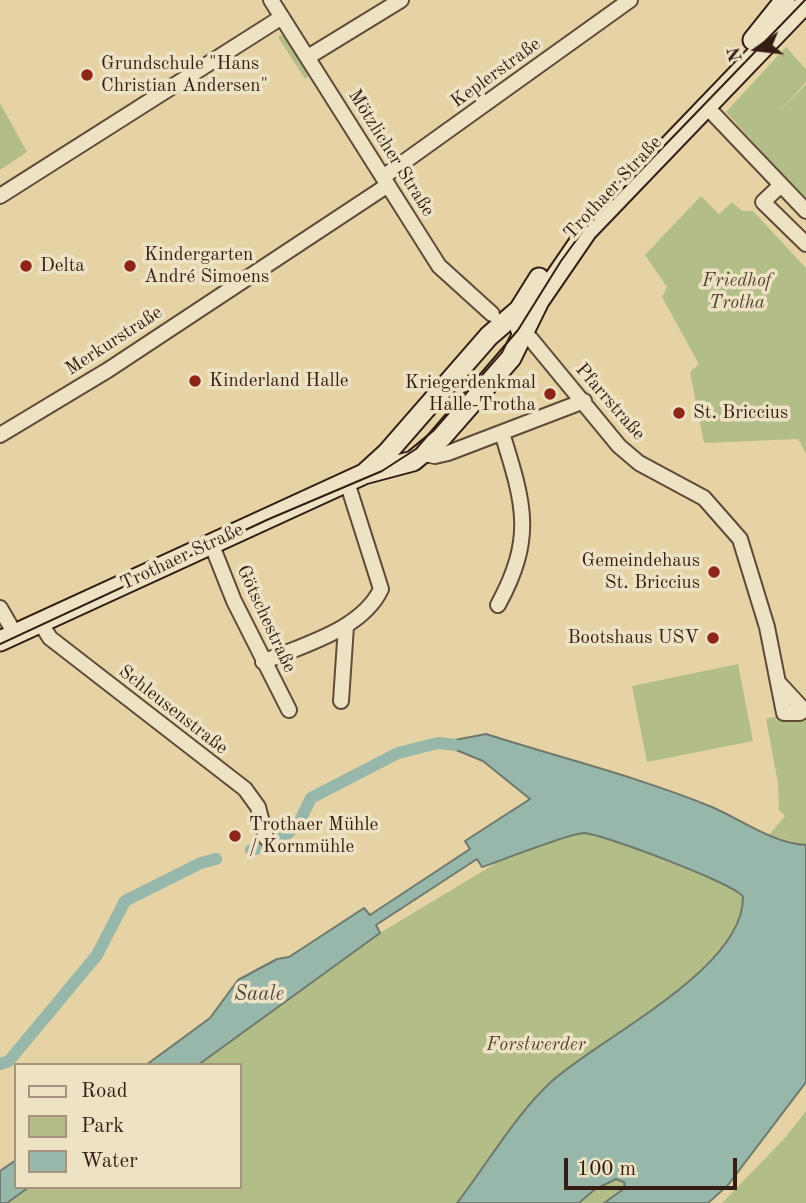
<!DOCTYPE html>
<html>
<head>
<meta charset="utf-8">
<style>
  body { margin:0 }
  #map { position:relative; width:806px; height:1203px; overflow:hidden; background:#e5d3a5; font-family:"Old Standard TT",serif }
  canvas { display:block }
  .legend { position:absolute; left:14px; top:1063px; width:228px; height:126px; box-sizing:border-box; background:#eee2c4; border:2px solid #a4937d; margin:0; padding:9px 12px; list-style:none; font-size:21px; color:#341d13 }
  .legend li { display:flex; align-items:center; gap:14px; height:35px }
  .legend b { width:35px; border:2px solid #a4937d }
  .north { position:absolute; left:722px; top:14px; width:70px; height:70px; -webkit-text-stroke:5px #eee2c4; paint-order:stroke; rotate:256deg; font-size:19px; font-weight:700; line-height:28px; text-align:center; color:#341d13 }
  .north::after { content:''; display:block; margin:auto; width:24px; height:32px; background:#341d13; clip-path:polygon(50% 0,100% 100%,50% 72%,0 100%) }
  .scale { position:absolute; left:564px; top:1158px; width:173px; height:32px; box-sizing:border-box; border:4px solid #341d13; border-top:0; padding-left:9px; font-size:21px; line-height:24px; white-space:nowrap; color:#341d13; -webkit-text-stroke:5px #eee2c4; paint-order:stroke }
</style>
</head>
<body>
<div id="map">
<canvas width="806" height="1203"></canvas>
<ul class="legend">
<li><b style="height:9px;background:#eee2c4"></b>Road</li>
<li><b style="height:19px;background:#b2bd88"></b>Park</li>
<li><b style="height:19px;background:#96b7a9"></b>Water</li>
</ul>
<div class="north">N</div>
<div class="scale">100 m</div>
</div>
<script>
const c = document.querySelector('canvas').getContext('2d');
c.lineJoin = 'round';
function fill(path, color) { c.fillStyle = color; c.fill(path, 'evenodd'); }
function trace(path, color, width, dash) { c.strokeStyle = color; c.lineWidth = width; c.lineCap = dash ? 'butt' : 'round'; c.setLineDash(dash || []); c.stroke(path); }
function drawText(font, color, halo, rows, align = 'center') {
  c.font = font + ' "Old Standard TT",serif'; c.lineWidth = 7; c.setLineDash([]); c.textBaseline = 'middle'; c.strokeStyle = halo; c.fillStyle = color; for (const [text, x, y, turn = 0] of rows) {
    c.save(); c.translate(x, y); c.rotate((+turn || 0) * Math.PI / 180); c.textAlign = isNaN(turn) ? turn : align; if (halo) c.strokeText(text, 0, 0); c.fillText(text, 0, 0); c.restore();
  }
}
fill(new Path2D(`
  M 283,34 L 310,75 L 305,79 L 278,37 Z
  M 786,47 L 806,69 L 806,82 L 777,114 L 806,84 L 806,201 L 726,112 Z
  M 0,103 L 27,152 L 0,170 Z
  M 701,196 L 719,214 L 732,202 L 742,211 L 753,211 L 806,268 L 806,454 L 798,439 L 704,443 L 690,372 L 699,364 L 662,297 L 667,287 L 645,255 Z
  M 738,664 L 753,741 L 647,762 L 632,686 Z
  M 806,708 L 806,845 L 769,835 L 785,816 L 779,810 L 778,783 L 766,719 Z
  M 584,833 L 634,844 L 734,887 L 743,897 L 742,918 L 630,1203 L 0,1203 L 18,1187 L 240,1187 L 240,1065 L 194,1065 L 380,933 L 493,865 L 489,855 Z
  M 806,1111 L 806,1203 L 722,1203 L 784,1139 Z`), '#b2bd88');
const water = new Path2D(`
  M 486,734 C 561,758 639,777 712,807 C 742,820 772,843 806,845 L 806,1082 L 728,1185 L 708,1203 L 604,1203 L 625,1188 L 624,1182 L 616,1179 L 594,1190 L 579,1203 L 457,1203 C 488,1163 515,1115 552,1081 C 601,1037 744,969 743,897 C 738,885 603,834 584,833 C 570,833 500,861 482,867 L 477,859 L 376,925 L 380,933 L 198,1065 L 146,1065 L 210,1018 L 238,980 L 277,959 L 289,957 L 364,908 L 370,915 L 470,849 L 465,841 L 530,799 L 483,761 L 439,743 Z
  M 16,1160 L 16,1187 L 29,1187 L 7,1203 L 0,1203 L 0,1171 Z`);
fill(water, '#96b7a9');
trace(water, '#6f796d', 2);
trace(new Path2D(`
  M 251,850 L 277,843 L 299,823 L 311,798 L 398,753 L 438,743 L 455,745
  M 0,1064 L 9,1061 L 97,955 L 125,901 L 201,863 L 216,859`), '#96b7a9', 12);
const minor = new Path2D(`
  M 271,0 L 439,266 L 492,314
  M 308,57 L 401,0
  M 705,105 L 806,211
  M 383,177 L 630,0
  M 781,185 L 763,202 L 806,244
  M 0,196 L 282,17
  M 518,330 L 530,338 L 619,446 L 639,463 L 704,498 L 740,539 L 767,627 L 784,713 L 800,713 L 801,707 L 778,682
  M 0,435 L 108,370 L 388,185
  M 424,454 L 435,456 L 448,453 L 584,401
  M 211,543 L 234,601 L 289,710
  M 498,605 C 535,537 524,504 502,433
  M 0,608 L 15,634
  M 40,622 L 50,638 L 245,789 L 258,807 L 266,838
  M 263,662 C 302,645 362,630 381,589 L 347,482
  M 341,701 L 346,626`);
const secondary = new Path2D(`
  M 753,40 L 785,0
  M 364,474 L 387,453 L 489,336 L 519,310 L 539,278
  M 0,641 L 364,474 L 413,461 L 441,438 L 511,358 L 539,301 L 587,231 L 806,3`);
trace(minor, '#604a38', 18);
trace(secondary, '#341d13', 23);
trace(minor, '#eee2c4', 14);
trace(secondary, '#eee2c4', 19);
trace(new Path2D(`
  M 0,644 L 269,519 L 382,471 L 416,449 L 518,330 L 561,261 L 585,228 L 805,0`), '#341d13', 2);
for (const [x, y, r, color] of [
  [87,75,7,"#8f2418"],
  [26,266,7,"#8f2418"],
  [130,266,7,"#8f2418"],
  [195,381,7,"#8f2418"],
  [550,394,7,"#8f2418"],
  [679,413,7,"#8f2418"],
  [714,572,7,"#8f2418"],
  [713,638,7,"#8f2418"],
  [235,836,7,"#8f2418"]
]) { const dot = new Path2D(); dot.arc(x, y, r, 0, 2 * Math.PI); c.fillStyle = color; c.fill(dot); trace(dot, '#eee2c4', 2.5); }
drawText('19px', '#341d13', '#eee2c4', [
  ["Grundschule \"Hans",101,64],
  ["Christian Andersen\"",101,86],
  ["Kindergarten",144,255],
  ["André Simoens",144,277],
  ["Delta",40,266],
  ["Kinderland Halle",209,381],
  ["Kriegerdenkmal",536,383,"right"],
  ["Halle-Trotha",536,405,"right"],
  ["St. Briccius",693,413],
  ["Gemeindehaus",700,561,"right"],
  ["St. Briccius",700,583,"right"],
  ["Bootshaus USV",699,638,"right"],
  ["Trothaer Mühle",249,825],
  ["/ Kornmühle",249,847]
], 'left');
drawText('19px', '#341d13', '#eee2c4', [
  ["Keplerstraße",496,73,-36],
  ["Mötzlicher Straße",391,153,58],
  ["Trothaer Straße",613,188,-47],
  ["Merkurstraße",114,341,-33],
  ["Pfarrstraße",610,402,49],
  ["Trothaer Straße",182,557,-25],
  ["Götschestraße",266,619,65],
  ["Schleusenstraße",173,710,38]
]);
drawText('italic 19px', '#544530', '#eee2c4', [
  ["Friedhof",737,281],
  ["Trotha",737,303],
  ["Forstwerder",536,1045]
]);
drawText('italic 21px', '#514b40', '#eee2c4', [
  ["Saale",259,994]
]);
</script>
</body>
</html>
